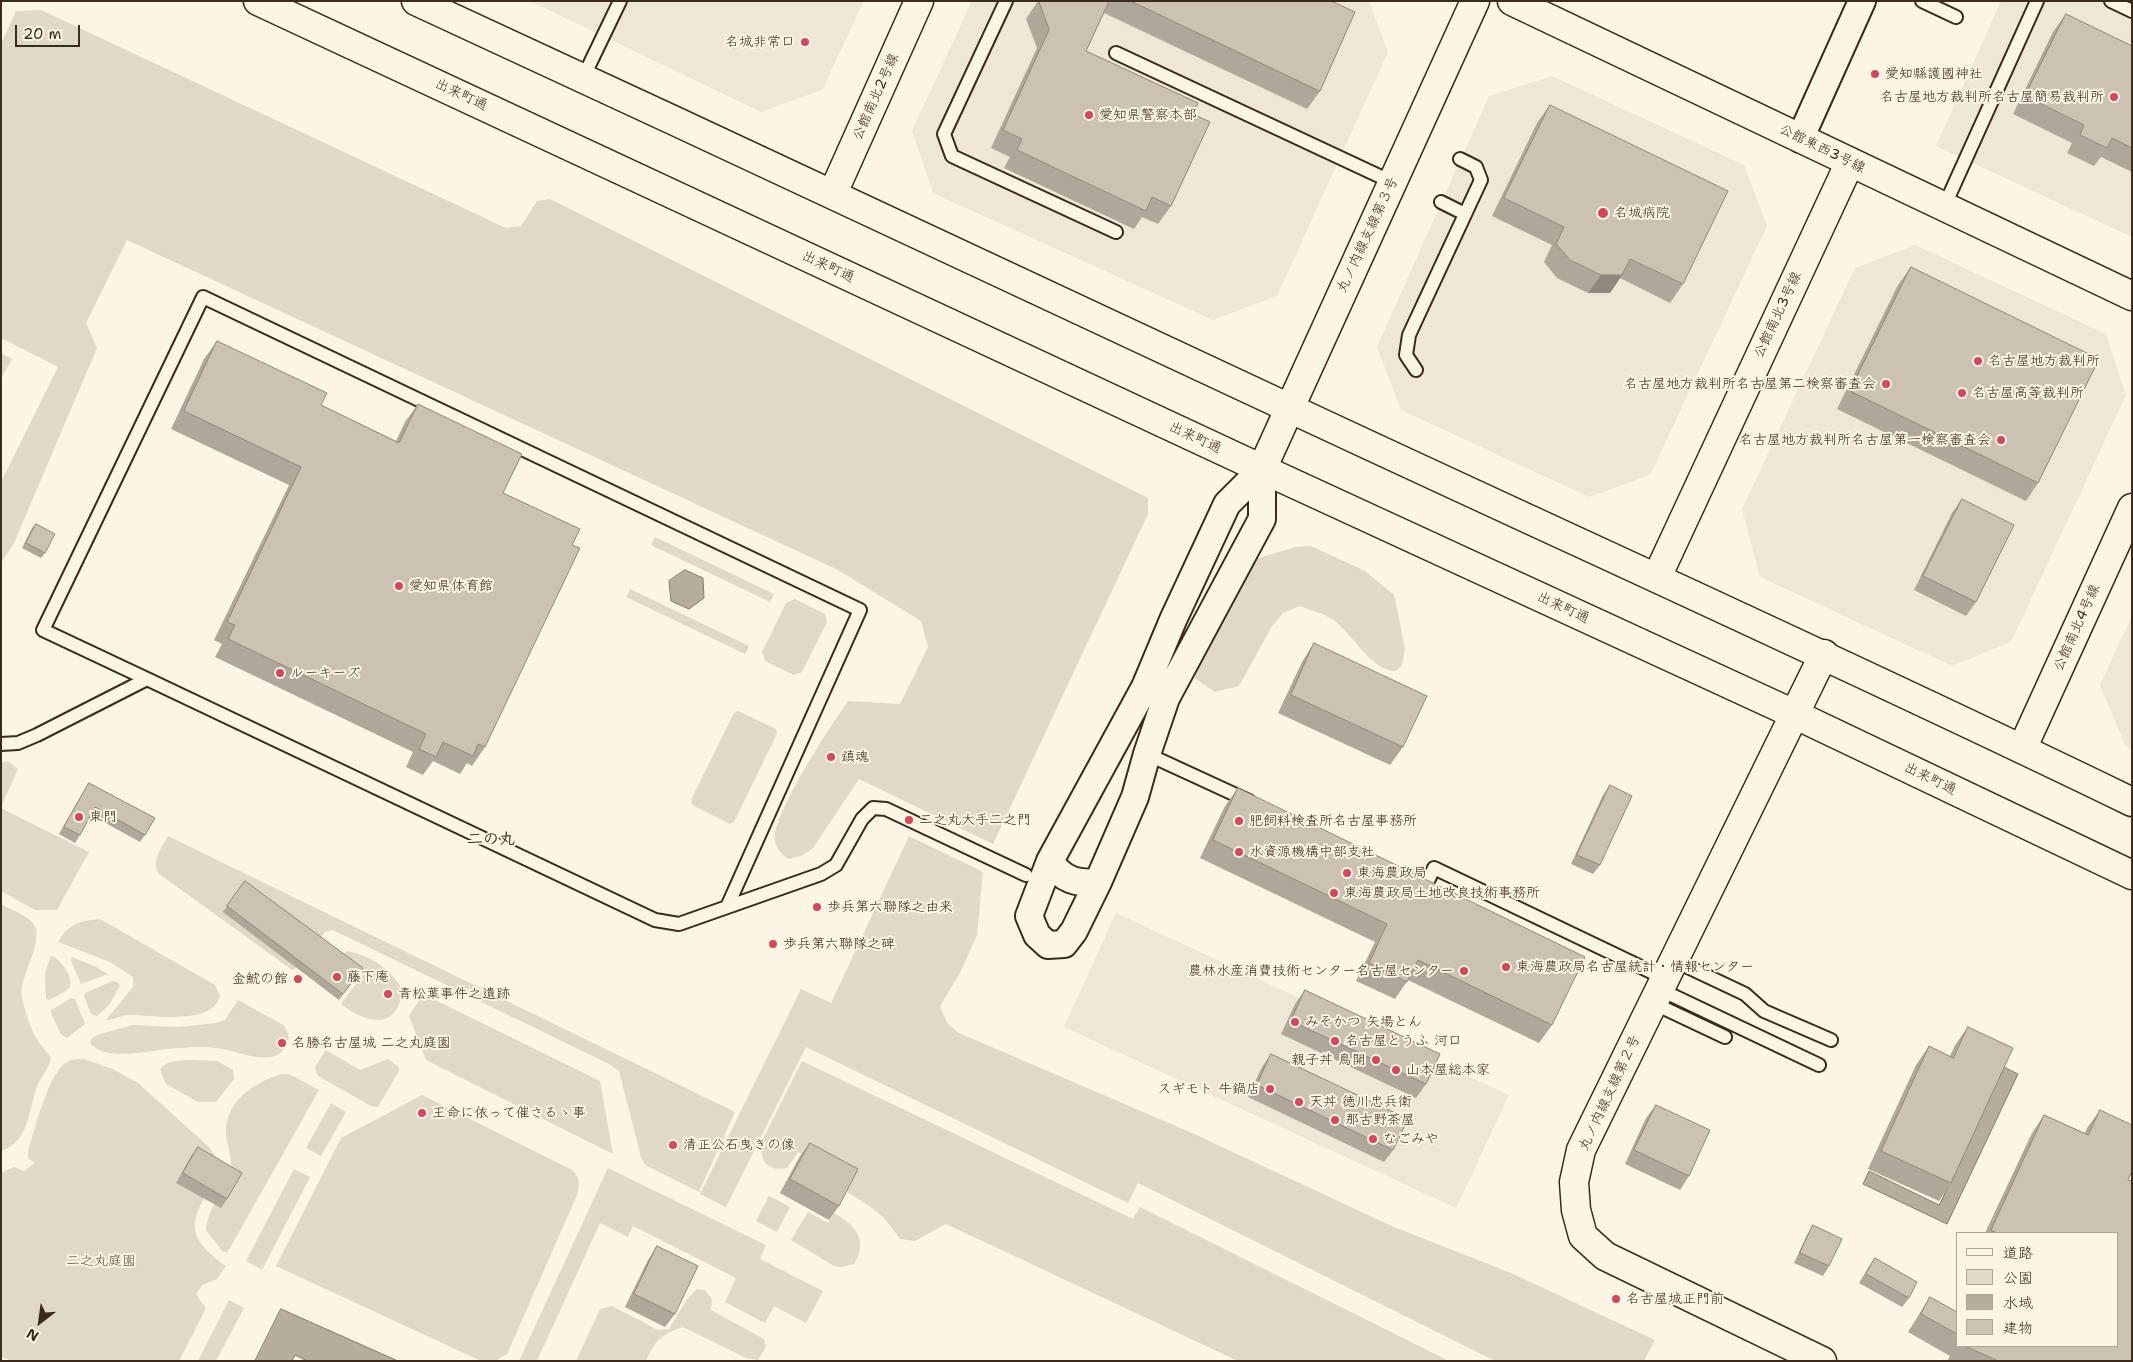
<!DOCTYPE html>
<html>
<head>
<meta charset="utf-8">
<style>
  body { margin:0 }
  #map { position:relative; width:2133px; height:1362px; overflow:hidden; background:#fcf5e5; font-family:"Shantell Sans","Klee One",sans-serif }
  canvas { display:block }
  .frame { position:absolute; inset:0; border:2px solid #3b2a1e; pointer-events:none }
  .legend { position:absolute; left:1956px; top:1232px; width:162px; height:115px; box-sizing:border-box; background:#fcf5e5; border:1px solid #afa495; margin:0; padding:6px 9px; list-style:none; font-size:15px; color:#3b2a1e }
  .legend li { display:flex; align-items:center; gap:10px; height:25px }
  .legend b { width:25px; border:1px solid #afa495 }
  .north { position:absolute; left:15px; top:1297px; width:50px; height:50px; -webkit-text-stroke:4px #fcf5e5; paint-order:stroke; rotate:210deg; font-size:14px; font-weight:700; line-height:20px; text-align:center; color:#3b2a1e }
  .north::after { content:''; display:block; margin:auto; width:18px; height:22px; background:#3b2a1e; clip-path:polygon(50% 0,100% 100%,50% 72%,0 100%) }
  .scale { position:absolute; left:15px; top:25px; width:65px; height:22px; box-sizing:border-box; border:2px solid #3b2a1e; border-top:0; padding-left:6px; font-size:15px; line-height:18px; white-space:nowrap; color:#3b2a1e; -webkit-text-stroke:4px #fcf5e5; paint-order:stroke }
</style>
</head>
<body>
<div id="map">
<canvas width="2133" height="1362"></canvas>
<div class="frame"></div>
<ul class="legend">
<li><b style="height:6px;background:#fcf5e5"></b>道路</li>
<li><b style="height:14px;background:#e0d8c8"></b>公園</li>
<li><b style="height:14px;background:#b7ad9e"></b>水域</li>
<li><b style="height:14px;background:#ccc2b3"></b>建物</li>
</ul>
<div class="north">N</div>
<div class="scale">20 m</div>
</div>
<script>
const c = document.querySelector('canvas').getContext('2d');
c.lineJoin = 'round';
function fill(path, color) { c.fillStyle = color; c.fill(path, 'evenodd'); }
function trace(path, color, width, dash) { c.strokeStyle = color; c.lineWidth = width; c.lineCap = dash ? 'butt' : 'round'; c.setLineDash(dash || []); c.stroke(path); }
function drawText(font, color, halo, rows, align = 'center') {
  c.font = font + ' "Shantell Sans","Klee One",sans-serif'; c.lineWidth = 4; c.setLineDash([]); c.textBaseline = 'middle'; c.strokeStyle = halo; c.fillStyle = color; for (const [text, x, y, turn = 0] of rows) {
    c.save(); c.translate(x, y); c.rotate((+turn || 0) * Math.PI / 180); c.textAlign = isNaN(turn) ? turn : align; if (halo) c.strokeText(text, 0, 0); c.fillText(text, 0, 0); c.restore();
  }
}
fill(new Path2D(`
  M 530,1 L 864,1 L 822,90 L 761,112 Z
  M 972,1 L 1369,1 L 1388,52 L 1277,296 L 1213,320 L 933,193 L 912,131 Z
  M 2001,1 L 2132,1 L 2132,237 L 1936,146 Z
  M 1552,76 L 1744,165 L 1767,226 L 1650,475 L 1589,497 L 1401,410 L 1377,347 L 1489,96 Z
  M 1915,245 L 2106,334 L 2126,395 L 2011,642 L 1952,666 L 1760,577 L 1742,509 L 1855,268 Z
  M 2132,616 L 2132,750 L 2126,747 L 2100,685 Z
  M 1116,913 L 1509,1095 L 1456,1208 L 1064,1027 Z`), '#eee6d6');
fill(new Path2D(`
  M 41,10 L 506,228 L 521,226 L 537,201 L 550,199 L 1148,498 L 1148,514 L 993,844 L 859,779 L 813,848 L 801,856 L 788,859 C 782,854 776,849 775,840 C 771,816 832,724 848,701 L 900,704 L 928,647 L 921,621 L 838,570 L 127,240 L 86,323 L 97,348 L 14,543 L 1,563 L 1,482 L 58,367 L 1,338 L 1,44 L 16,11 Z
  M 1,353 L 12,359 L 1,379 Z
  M 655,537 L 774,594 L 770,602 L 651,545 Z
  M 1311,546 L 1365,571 L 1394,595 L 1405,648 L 1402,665 L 1396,671 C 1371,672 1353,633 1332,619 C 1323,613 1310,610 1300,606 L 1283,613 L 1272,626 L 1239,686 L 1215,692 L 1193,677 L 1249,561 L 1295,547 Z
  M 630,589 L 749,646 L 745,654 L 626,597 Z
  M 795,599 L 825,614 L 827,622 L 802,672 L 794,675 L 765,661 L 762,652 L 786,603 Z
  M 738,711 L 776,729 L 777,734 L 734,822 L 730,824 L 692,805 L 691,800 L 734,713 Z
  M 8,761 L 18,769 L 1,807 L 1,763 Z
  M 1,808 L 89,852 L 57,910 L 35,910 L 1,891 Z
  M 168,836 L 735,1112 L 699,1192 L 645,1165 L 641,1157 L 619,1071 L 609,1064 L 333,930 L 325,932 L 296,968 L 292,970 L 158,873 C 152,859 161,849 168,836 Z
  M 909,836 L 983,872 L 977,935 L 960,973 L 940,1006 L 947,1023 L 959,1033 L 1192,1133 L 1394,1227 L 1511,1273 L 1655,1340 L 1644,1361 L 1495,1361 L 1138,1183 L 1128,1203 L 806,1047 L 726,1207 L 700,1194 L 801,989 L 831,1003 Z
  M 1,904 C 10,909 23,914 31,921 C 49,938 18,974 22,997 C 25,1013 31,1031 40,1044 C 44,1049 49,1053 51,1059 C 48,1070 39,1079 36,1090 C 28,1113 29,1141 1,1151 Z
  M 100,919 L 215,985 L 220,996 C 213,1026 152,1015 129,1015 C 121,1015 114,1020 106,1020 L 133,987 L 133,977 L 110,962 L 58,942 C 69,923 79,921 100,919 Z
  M 348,951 C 373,957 388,968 402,988 C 400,1031 366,1024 341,1004 L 364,973 L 341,955 Z
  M 51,956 C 60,958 76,979 69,988 C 65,993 54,997 49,1000 L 46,999 L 45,973 Z
  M 72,957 L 94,966 L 108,974 L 81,984 L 71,961 Z
  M 113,981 L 119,983 L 120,986 L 109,1005 L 97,1016 L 91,1014 L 84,996 L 85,993 Z
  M 423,994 L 600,1081 L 613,1154 L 426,1060 L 409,1016 Z
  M 71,998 L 75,999 L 85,1024 L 67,1038 L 61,1034 L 50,1011 Z
  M 238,1000 L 285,1026 L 289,1038 C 286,1045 283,1053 275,1056 C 258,1061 239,1052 222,1049 C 209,1046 193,1047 180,1048 C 157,1048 106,1064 90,1043 L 92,1038 L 97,1035 L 132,1025 L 179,1027 L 216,1023 L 225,1020 Z
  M 326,1050 L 360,1070 L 388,1059 L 399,1067 L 399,1071 L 378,1107 L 371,1106 L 318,1076 L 315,1067 Z
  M 83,1059 L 113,1069 L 138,1083 L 209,1147 L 218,1160 C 210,1208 166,1225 226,1266 L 217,1279 L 202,1285 L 197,1293 L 199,1299 L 206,1308 L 179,1361 L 12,1361 L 1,1357 L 1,1173 L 14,1167 L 24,1171 L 35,1163 L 28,1158 L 28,1151 C 34,1132 49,1071 67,1062 C 71,1059 78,1059 83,1059 Z
  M 192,1060 L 217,1061 L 233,1070 L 234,1079 L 216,1102 L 198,1102 L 166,1084 L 160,1070 C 166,1059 181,1061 192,1060 Z
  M 802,1061 L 1133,1219 L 1140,1207 L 1449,1361 L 1238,1361 L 946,1224 L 915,1241 L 900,1239 C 883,1213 873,1208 847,1192 L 852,1181 L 798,1152 L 787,1168 C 767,1172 759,1160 762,1141 Z
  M 281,1074 L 289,1074 L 319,1090 L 230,1248 L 227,1252 L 223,1252 L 206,1230 C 208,1206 226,1191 231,1169 C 233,1158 227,1146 226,1135 C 224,1102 253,1083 281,1074 Z
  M 422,1095 L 572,1170 C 580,1178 580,1184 577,1195 L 507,1354 L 495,1361 L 481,1361 L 276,1266 L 341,1138 Z
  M 331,1103 L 346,1112 L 321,1156 L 306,1148 Z
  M 608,1168 L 766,1245 L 760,1259 L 823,1291 L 806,1323 L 774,1306 L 765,1323 L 725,1302 L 736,1278 L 633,1226 L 628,1237 L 600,1223 L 537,1361 L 519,1361 Z
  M 294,1169 L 310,1177 L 262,1270 L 246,1261 Z
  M 769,1196 L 790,1207 L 777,1232 L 756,1221 Z
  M 808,1212 L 828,1223 L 834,1213 C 855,1225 869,1240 854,1264 L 841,1267 L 834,1266 L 791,1240 Z
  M 697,1289 L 705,1290 L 712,1299 L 711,1310 L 764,1339 L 766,1347 L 758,1360 L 746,1358 L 683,1327 C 661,1335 655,1340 646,1361 L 576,1361 L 600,1309 L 612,1306 L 658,1330 L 669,1329 L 687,1299 Z
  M 229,1300 L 244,1308 L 216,1361 L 198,1361 Z`), '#e0d8c8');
const water = new Path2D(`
  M 685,570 L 703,578 L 704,598 L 689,609 L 671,601 L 669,581 Z
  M 2004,1067 L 2018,1074 L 1947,1224 L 1863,1184 L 1869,1171 L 1939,1205 Z
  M 281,1309 L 398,1361 L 307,1361 L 295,1355 L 292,1361 L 255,1361 Z`);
fill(water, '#b7ad9e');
trace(water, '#85796b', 1);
const service = new Path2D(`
  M 1006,1 L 944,134 L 952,156 L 1116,232
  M 1922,1 L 1956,17
  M 2111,1 L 2132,11
  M 1116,53 L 1392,182
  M 583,78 L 620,1
  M 1441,202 L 1465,214
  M 1944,207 L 2037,1
  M 1416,370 L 1406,355 L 1409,335 L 1481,180 L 1476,167 L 1460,159
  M 147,679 L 43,630 L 203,297 L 860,610 L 727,907
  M 1,744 L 18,743 L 37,735 L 147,679 L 655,920 L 679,924 L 821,874 L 836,865 L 862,819 L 873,808 L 886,809 L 1026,875
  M 1147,754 L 1249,801
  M 1415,877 L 1427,883 L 1434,868 L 1664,978
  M 1673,960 L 1745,994 L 1764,1011 L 1831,1040
  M 1659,989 L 1819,1065
  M 1653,1003 L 1725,1037`);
const minor = new Path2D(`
  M 1800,139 L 1862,1
  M 1262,469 L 1262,519 L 1166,698 L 1147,754 L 1135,797 L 1098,882 L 1074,931 L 1064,944 L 1048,945 L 1037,935 L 1029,916 L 1050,861 L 1145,687 L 1173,620 L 1227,504 Z
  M 1050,861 C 1062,880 1077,884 1098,882`);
const tertiary = new Path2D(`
  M 1512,1 L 2132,296
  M 833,193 L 919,1
  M 1262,469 L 1475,1
  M 1657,577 L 1850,162
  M 2022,749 L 2132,508
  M 1822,1361 L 1605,1256 L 1583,1236 L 1576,1210 L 1574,1182 L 1581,1150 L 1824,654`);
const secondary = new Path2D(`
  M 258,1 L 1262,469 L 1794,714 L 2132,875
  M 416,1 C 707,135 997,272 1287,407 C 1569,539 1852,666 2132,802`);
trace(service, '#3b2a1e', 16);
trace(minor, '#3b2a1e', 30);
trace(tertiary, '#3b2a1e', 31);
trace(secondary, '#3b2a1e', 31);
trace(service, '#fcf5e5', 12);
trace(minor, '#fcf5e5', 26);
trace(tertiary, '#fcf5e5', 28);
trace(secondary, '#fcf5e5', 28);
fill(new Path2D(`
  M 1038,1 L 1331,1 L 1320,91 L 1307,109 L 1104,13 L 1086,51 L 1193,114 L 1171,206 L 1158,224 L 1142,217 L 1134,229 L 1004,168 L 1010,157 L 991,148 L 1037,48 L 1026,19 Z
  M 2066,14 L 2132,46 L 2132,172 L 2101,157 L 2094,166 L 2067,153 L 2072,143 L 2013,114 L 2053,32 Z
  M 1550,105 L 1683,284 L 1670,303 L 1620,278 L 1610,293 L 1588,293 L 1557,278 L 1544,262 L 1552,245 L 1492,216 L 1537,123 Z
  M 1911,267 L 2038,483 L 2026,501 L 1837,409 L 1898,285 Z
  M 217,341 L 321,405 L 396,441 L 405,422 L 418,404 L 503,493 L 572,545 L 485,747 L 472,766 L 467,763 L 460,774 L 433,761 L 423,775 L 406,767 L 413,752 L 215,657 L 222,644 L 214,640 L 289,485 L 171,429 L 204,359 Z
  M 1962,499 L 1976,602 L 1966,616 L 1914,590 L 1952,513 Z
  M 36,524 L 45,553 L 41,558 L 22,548 L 32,528 Z
  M 1314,643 L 1403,747 L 1390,765 L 1278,713 L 1302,662 Z
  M 89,783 L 145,835 L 140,842 L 91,815 L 80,835 L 75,843 L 59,834 L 84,791 Z
  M 1610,785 L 1600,865 L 1593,874 L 1571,864 L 1603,795 Z
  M 1238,788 L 1552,1025 L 1539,1043 L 1408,980 L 1395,999 L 1356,981 L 1375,942 L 1200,858 L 1225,806 Z
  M 245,881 L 363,968 L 339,1000 L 223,912 Z
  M 1305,990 L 1426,1084 L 1416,1098 L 1281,1034 L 1295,1004 Z
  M 1968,1027 L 1951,1183 L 1939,1201 L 1868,1169 L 1916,1065 L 1929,1046 L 1950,1056 L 1955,1045 Z
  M 1271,1054 L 1393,1150 L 1384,1162 L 1248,1097 L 1262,1067 Z
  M 1656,1105 L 1689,1176 L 1680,1190 L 1625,1164 L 1646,1118 Z
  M 2100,1110 L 2128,1180 L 2132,1361 L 1947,1361 L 1950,1356 L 1908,1332 L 1918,1316 L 1930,1297 L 1957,1312 L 1957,1346 L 2117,1346 L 2117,1233 L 1985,1233 L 2032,1133 L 2044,1115 L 2085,1133 L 2087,1128 Z
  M 810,1143 L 839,1206 L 829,1220 L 780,1193 L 800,1156 Z
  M 198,1147 L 227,1199 L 221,1208 L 176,1183 L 191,1156 Z
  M 1813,1225 L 1829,1266 L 1823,1276 L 1794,1263 L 1807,1235 Z
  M 657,1246 L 675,1314 L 665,1327 L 625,1307 L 648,1260 Z
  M 1875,1258 L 1909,1298 L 1902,1307 L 1859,1283 L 1868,1268 Z`), '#afa79a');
fill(new Path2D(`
  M 1601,275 L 1622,275 L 1610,293 L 1588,293 Z`), '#8f887d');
const building = new Path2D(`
  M 1039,1 L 1109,1 L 1086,51 L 1198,103 L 1193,114 L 1210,122 L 1171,206 L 1152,197 L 1146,211 L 1017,150 L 1022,139 L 1003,130 L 1049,30 Z
  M 1131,1 L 1331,1 L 1355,12 L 1320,91 Z
  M 2066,14 L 2132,46 L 2132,148 L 2112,138 L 2107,148 L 2080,135 L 2084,125 L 2025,96 Z
  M 1550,105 L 1728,191 L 1683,284 L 1630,259 L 1622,275 L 1601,275 L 1570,260 L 1556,244 L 1564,227 L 1504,198 Z
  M 1911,267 L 2099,359 L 2038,483 L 1850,391 Z
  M 217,341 L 327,393 L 321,405 L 399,443 L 418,404 L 522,454 L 503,493 L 580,529 L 572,545 L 580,548 L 485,747 L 478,744 L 473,756 L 443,742 L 436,757 L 419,749 L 426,734 L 228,639 L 235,625 L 227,622 L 301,467 L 184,411 Z
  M 1962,499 L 2014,525 L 1976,602 L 1923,576 Z
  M 36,524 L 55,534 L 45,553 L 26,543 Z
  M 1314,643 L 1427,696 L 1403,747 L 1291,695 Z
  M 89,783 L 155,818 L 145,835 L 95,807 L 80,835 L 64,827 Z
  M 1610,785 L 1632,796 L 1600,865 L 1577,855 Z
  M 1238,788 L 1585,957 L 1552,1025 L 1418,960 L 1407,982 L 1369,963 L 1387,924 L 1213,840 Z
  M 245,881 L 363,968 L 343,994 L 227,906 Z
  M 1305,990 L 1440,1054 L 1426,1084 L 1291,1021 Z
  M 1968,1027 L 2013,1048 L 1951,1183 L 1881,1151 L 1929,1046 L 1953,1058 Z
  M 1271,1054 L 1408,1119 L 1393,1150 L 1257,1085 Z
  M 1656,1105 L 1710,1130 L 1689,1176 L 1634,1150 Z
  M 2100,1110 L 2132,1125 L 2132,1171 L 2128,1180 L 2132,1181 L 2132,1361 L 1998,1361 L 1965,1346 L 2117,1346 L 2117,1233 L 1997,1233 L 1991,1230 L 2044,1115 L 2088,1135 Z
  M 810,1143 L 858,1169 L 839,1206 L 790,1179 Z
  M 198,1147 L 242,1173 L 227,1199 L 183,1173 Z
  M 1813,1225 L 1842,1239 L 1829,1266 L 1800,1253 Z
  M 657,1246 L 698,1266 L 675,1314 L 634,1294 Z
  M 1875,1258 L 1917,1282 L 1909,1298 L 1866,1274 Z
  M 1930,1297 L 1957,1312 L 1957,1334 L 1921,1314 Z`);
fill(building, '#ccc2b3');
trace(building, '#8f887d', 1);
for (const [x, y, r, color] of [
  [805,42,5,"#d1495b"],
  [1875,74,5,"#d1495b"],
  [2114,97,5,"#d1495b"],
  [1089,115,5,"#d1495b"],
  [1603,213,6,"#d1495b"],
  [1978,361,5,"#d1495b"],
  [1886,384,5,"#d1495b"],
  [1962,393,5,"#d1495b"],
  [2001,440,5,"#d1495b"],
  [399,586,5,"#d1495b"],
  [280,673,5,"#d1495b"],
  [831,757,5,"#d1495b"],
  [79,817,5,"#d1495b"],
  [909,820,5,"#d1495b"],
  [1239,821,5,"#d1495b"],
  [1239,852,5,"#d1495b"],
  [1347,873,5,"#d1495b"],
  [1334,893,5,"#d1495b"],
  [817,907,5,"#d1495b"],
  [773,944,5,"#d1495b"],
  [1506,967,5,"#d1495b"],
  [1464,971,5,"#d1495b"],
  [337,977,5,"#d1495b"],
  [298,979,5,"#d1495b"],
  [388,994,5,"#d1495b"],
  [1295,1022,5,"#d1495b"],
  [1335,1041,5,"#d1495b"],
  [282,1043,5,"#d1495b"],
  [1376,1060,5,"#d1495b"],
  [1396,1070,5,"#d1495b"],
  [1270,1089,5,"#d1495b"],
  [1299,1102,5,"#d1495b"],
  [422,1113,5,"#d1495b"],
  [1335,1120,5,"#d1495b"],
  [1373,1139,5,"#d1495b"],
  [673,1145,5,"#d1495b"],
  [1616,1299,5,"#d1495b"]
]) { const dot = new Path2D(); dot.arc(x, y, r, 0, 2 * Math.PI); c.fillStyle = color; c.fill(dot); trace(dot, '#fcf5e5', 2); }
drawText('14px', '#3b2a1e', '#fcf5e5', [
  ["名城非常口",795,42,"right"],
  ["愛知縣護國神社",1885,74],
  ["名古屋地方裁判所名古屋簡易裁判所",2104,97,"right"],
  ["愛知県警察本部",1099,115],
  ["名城病院",1614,213],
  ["名古屋地方裁判所",1988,361],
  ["名古屋地方裁判所名古屋第二検察審査会",1876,384,"right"],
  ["名古屋高等裁判所",1972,393],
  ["名古屋地方裁判所名古屋第一検察審査会",1991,440,"right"],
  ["愛知県体育館",409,586],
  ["ルーキーズ",290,673],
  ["鎮魂",841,757],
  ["東門",89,817],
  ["二之丸大手二之門",919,820],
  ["肥飼料検査所名古屋事務所",1249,821],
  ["水資源機構中部支社",1249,852],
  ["東海農政局",1357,873],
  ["東海農政局土地改良技術事務所",1344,893],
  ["歩兵第六聯隊之由来",827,907],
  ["歩兵第六聯隊之碑",783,944],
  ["東海農政局名古屋統計・情報センター",1516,967],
  ["農林水産消費技術センター名古屋センター",1454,971,"right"],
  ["藤下庵",347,977],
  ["金鯱の館",288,979,"right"],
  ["青松葉事件之遺跡",398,994],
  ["みそかつ 矢場とん",1305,1022],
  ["名古屋とうふ 河口",1345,1041],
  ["名勝名古屋城 二之丸庭園",292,1043],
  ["親子丼 鳥開",1366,1060,"right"],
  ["山本屋総本家",1406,1070],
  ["スギモト 牛鍋店",1260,1089,"right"],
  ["天丼 徳川忠兵衛",1309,1102],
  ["王命に依って催さるゝ事",432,1113],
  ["那古野茶屋",1345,1120],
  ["なごみや",1383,1139],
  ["清正公石曳きの像",683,1145],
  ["名古屋城正門前",1626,1299]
], 'left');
drawText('14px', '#3b2a1e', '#fcf5e5', [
  ["出来町通",461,95,25],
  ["公館南北2号線",876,97,-66],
  ["公館東西3号線",1822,149,26],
  ["丸ノ内線支線第３号",1368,235,-65],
  ["出来町通",828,267,25],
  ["公館南北3号線",1778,315,-65],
  ["出来町通",1195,438,25],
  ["出来町通",1563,608,25],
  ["公館南北4号線",2077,628,-66],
  ["出来町通",1930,779,26],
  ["丸ノ内線支線第２号",1610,1093,-65]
]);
drawText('14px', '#645648', '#fcf5e5', [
  ["二之丸庭園",101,1261]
]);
drawText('bold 16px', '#3b2a1e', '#fcf5e5', [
  ["二の丸",491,840]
]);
</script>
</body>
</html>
